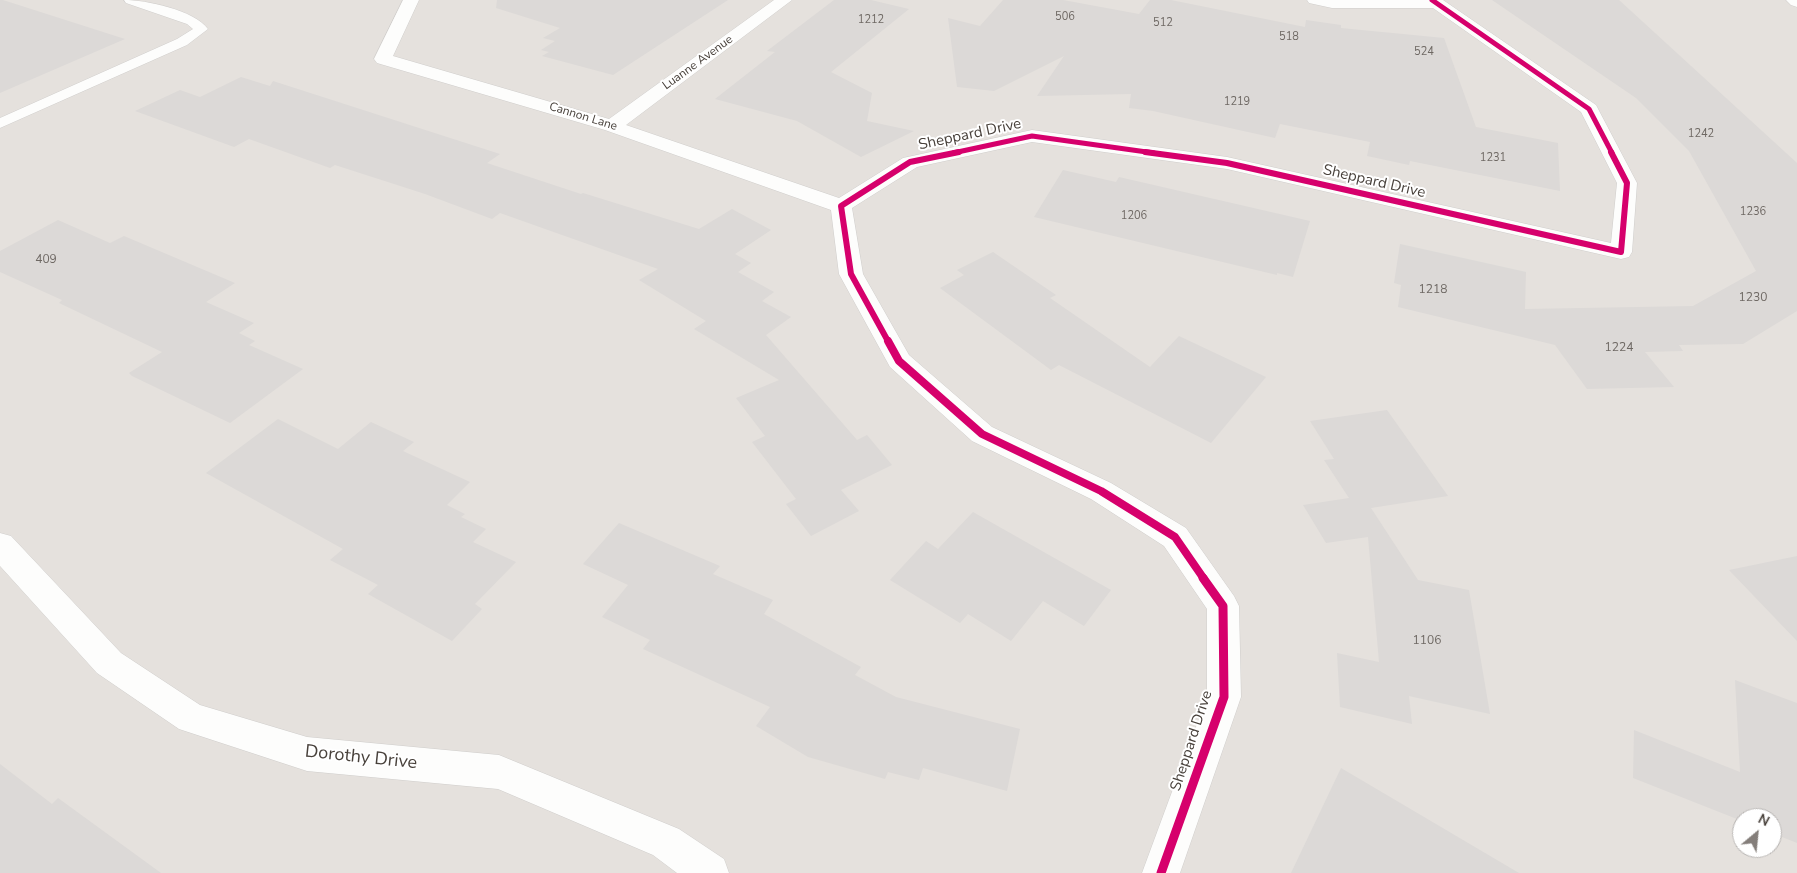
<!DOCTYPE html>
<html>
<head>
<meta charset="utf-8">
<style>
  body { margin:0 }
  #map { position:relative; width:1797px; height:873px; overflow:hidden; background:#f2f0ee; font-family:"Nunito Sans",sans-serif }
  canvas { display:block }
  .north { position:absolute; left:1732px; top:808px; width:50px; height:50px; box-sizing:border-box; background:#fff; border:1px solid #b6b3b1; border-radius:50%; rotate:28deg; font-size:14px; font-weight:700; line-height:20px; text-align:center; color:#48413b }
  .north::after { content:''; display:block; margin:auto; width:18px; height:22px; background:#847e7a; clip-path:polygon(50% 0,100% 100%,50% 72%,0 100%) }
</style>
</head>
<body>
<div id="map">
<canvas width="1797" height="873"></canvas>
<div class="north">N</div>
</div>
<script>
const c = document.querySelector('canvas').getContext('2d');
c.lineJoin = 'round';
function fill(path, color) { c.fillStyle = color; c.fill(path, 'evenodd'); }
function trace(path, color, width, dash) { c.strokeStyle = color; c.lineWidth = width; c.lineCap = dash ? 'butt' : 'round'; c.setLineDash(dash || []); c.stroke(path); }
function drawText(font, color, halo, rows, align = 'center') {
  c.font = font + ' "Nunito Sans",sans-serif'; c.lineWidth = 4; c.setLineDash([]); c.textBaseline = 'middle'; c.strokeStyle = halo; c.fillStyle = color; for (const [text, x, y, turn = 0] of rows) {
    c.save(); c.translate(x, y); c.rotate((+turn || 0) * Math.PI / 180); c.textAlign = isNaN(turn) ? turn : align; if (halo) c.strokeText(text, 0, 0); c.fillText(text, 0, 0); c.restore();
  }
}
fill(new Path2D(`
  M 0,0 L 1797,0 L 1797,873 L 0,873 ZM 1742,818 L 1772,818 L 1772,848 L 1742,848 Z`), '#e5e1dd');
fill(new Path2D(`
  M 0,0 L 3,0 L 125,39 L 0,93 Z
  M 497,0 L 728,0 L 613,75 L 542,56 L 549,52 L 541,50 L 555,41 L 543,38 L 560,28 L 496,8 Z
  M 834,0 L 871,0 L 909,9 L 831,72 L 872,93 L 867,121 L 914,131 L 861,157 L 797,121 L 715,99 L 775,52 L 767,51 Z
  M 1003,0 L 1063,0 L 1139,14 L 1150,0 L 1171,0 L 1305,27 L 1306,20 L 1341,25 L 1341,28 L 1444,38 L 1476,127 L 1558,143 L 1560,191 L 1410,161 L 1409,165 L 1367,156 L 1370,142 L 1280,124 L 1275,138 L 1153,111 L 1129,108 L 1131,94 L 1037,96 L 1064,56 L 994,91 L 957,87 L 948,18 L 980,26 Z
  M 1492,0 L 1619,0 L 1797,163 L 1797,311 L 1743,344 L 1679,345 L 1683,351 L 1645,352 L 1674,387 L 1587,389 L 1555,345 L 1398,307 L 1401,285 L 1394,283 L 1400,244 L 1526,272 L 1525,309 L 1693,306 L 1756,271 L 1689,151 L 1636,98 Z
  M 241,77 L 270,86 L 273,81 L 500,154 L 487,163 L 581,194 L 583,193 L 699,229 L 732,209 L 771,230 L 735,254 L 751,263 L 738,272 L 774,292 L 762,301 L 791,317 L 766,335 L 857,440 L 867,435 L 892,465 L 841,490 L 859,511 L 811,536 L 786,504 L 796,499 L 752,442 L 765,436 L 736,398 L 779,380 L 694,329 L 706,321 L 639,280 L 658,269 L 500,213 L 492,219 L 425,194 L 335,165 L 330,168 L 249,139 L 234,147 L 135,111 L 180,90 L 200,97 Z
  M 1063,170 L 1116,182 L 1119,177 L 1310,221 L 1293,277 L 1277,273 L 1277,275 L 1034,217 Z
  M 58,220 L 110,243 L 124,236 L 235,283 L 206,302 L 254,323 L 239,333 L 255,341 L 249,345 L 303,369 L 230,423 L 132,376 L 129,373 L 162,352 L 59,303 L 62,300 L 0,272 L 0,251 Z
  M 993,252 L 1056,295 L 1050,298 L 1150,367 L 1179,336 L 1266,377 L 1211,443 L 1059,365 L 1051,370 L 940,288 L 964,275 L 957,270 Z
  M 1387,410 L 1448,496 L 1371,508 L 1418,580 L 1469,590 L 1490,714 L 1409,696 L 1412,724 L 1340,707 L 1337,653 L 1379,662 L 1368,537 L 1326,543 L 1303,505 L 1349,498 L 1324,460 L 1334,459 L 1310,421 Z
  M 278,419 L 338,449 L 371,422 L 414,442 L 403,451 L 470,482 L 447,505 L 465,514 L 461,517 L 486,529 L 473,542 L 516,562 L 475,604 L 482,609 L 452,641 L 368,594 L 378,585 L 330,560 L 343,549 L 206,473 Z
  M 973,512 L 1111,590 L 1084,626 L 1043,601 L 1011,641 L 968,614 L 960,623 L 890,580 L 926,541 L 938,549 Z
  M 619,523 L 720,566 L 713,574 L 773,600 L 764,614 L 861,667 L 855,675 L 896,697 L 1020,729 L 1007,791 L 923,768 L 919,780 L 888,772 L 885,779 L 808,757 L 756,726 L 770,707 L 643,649 L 650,640 L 602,617 L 628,585 L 583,564 Z
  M 1797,556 L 1797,641 L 1729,570 Z
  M 1735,680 L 1797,703 L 1797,843 L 1772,833 L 1772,818 L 1742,818 L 1742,821 L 1633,778 L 1634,730 L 1740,772 Z
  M 0,764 L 52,804 L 58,798 L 161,873 L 0,873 Z
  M 1341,768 L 1519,873 L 1291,873 Z`), '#dcd9d7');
const service = new Path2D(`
  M 124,0 C 146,0 194,10 208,29 L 187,45 L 0,128 L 0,118 L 177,39 L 193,29 L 187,24 L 126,3 Z`);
const minor = new Path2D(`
  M 403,0 L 419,0 L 393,56 L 609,119 L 774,0 L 792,0 L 626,125 L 839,198 L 903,158 L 1032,130 L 1227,157 L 1611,243 L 1617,183 L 1581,112 L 1433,8 L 1332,8 L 1309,3 L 1307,0 L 1443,0 L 1596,105 L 1637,183 L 1632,252 L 1629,257 L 1621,259 L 1227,169 L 1032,142 L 917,167 L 852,208 L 863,274 L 909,355 L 992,427 L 1111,483 L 1186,528 L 1234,596 L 1239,606 L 1241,697 L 1180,873 L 1142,873 L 1207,697 L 1207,609 L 1164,546 L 1091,499 L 972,441 L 890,367 L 839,274 L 831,210 L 605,130 L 377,63 L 374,59 Z
  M 1786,0 L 1797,0 L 1797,7 L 1791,5 Z
  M 0,533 L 11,536 L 121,653 L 200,705 L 307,737 L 499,755 L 679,829 L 724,859 L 729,873 L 677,873 L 653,855 L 498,789 L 307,771 L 179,729 L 97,673 L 0,566 Z`);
trace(service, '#d0cecc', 1);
trace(minor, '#d0cecc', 1);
fill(service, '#fdfdfc');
fill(minor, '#fdfdfc');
trace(new Path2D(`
  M 1432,0 L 1589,109 L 1612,153
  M 953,153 L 1032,136 L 1154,153`), '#d6006c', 5);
trace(new Path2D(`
  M 1145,152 L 1227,163 L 1621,252 L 1627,183 L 1611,152
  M 889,343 L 851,274 L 841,206 L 910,162 L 959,152`), '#d6006c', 6);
trace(new Path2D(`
  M 888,341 L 899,361 L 982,434 L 1101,491 L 1175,537 L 1204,579`), '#d6006c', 8);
trace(new Path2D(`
  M 1161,873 L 1224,697 L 1223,606 L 1203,578`), '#d6006c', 9);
drawText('11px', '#6e6863', null, [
  ["506",1065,17],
  ["1212",871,20],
  ["512",1163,23],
  ["518",1289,37],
  ["524",1424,52],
  ["1219",1237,102],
  ["1242",1701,134],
  ["1231",1493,158],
  ["1236",1753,212],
  ["1206",1134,216]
]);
drawText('12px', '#48413b', '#fff', [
  ["Luanne Avenue",698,63,-36],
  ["Cannon Lane",583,117,17]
]);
drawText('12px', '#6e6863', null, [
  ["409",46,260],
  ["1218",1433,290],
  ["1230",1753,298],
  ["1224",1619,348],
  ["1106",1427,641]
]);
drawText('15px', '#48413b', '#fff', [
  ["Sheppard Drive",970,135,-12],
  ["Sheppard Drive",1374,182,13],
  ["Sheppard Drive",1192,741,-72]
]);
drawText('18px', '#48413b', '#fff', [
  ["Dorothy Drive",361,758,6]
]);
</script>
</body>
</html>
